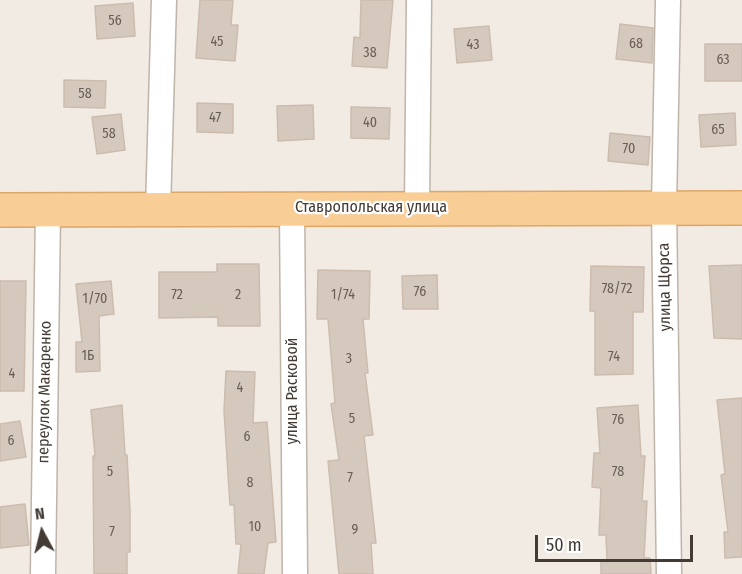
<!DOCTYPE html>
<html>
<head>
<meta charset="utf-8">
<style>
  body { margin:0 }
  #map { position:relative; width:742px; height:574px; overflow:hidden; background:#f1ebe4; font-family:"Fira Sans Condensed",sans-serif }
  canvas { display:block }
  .north { position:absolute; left:12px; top:502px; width:60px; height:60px; -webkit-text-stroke:4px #fff; paint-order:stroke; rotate:353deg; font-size:16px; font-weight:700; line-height:24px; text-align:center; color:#433b34 }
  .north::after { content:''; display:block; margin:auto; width:21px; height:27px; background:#433b34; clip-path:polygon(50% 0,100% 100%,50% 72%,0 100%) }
  .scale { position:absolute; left:535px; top:535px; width:158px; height:27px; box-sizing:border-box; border:3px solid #433b34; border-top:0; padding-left:8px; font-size:18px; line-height:21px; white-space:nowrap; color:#433b34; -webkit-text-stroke:4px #fff; paint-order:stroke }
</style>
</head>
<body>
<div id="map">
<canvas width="742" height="574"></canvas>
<div class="north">N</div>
<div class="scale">50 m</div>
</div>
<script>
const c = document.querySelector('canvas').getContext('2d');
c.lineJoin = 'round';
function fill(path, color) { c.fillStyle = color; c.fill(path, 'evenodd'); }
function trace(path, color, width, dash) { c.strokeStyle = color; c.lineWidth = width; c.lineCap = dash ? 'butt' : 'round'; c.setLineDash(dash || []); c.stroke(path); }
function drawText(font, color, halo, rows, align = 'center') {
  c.font = font + ' "Fira Sans Condensed",sans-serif'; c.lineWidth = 4.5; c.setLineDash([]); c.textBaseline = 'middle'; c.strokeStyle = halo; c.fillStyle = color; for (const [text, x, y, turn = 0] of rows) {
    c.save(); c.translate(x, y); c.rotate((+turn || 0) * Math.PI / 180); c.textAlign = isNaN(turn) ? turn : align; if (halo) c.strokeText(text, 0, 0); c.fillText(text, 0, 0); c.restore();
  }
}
const building = new Path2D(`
  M 200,0 L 233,0 L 231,25 L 238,25 L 235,61 L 196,58 Z
  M 361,0 L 393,0 L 387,68 L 352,66 L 354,37 L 360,38 Z
  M 133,3 L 135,36 L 97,39 L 95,6 Z
  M 620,24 L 653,28 L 652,63 L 616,59 Z
  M 489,26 L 492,60 L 457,63 L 454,29 Z
  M 705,44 L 742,44 L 742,81 L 705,81 Z
  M 64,80 L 106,81 L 105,108 L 64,107 Z
  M 197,103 L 233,104 L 233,133 L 197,132 Z
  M 313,105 L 314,139 L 278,141 L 277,106 Z
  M 351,107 L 390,108 L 389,139 L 351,138 Z
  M 735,113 L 736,145 L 701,147 L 699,115 Z
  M 121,114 L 125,150 L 97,154 L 92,117 Z
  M 610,133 L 650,137 L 648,165 L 608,161 Z
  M 217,264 L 259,264 L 260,326 L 218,326 L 218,317 L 159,318 L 159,272 L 217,272 Z
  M 742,265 L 742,339 L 714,338 L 709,266 Z
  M 591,266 L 644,267 L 643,312 L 633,312 L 633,374 L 595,375 L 595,311 L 590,311 Z
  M 318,270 L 370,271 L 369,319 L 363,319 L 368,373 L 365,373 L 373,435 L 364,436 L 376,543 L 371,543 L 373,574 L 339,574 L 328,461 L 339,460 L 331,404 L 335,403 L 328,319 L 317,319 Z
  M 437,275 L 438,309 L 403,309 L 402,276 Z
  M 0,281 L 26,281 L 24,391 L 0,391 Z
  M 111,281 L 114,314 L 99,316 L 100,371 L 76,372 L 76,342 L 82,342 L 76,284 Z
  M 226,371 L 255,372 L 253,423 L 267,422 L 276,542 L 268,543 L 264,574 L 238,574 L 241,544 L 236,544 L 234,505 L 230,505 L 224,411 Z
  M 742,398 L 742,557 L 725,558 L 724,532 L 728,532 L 721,475 L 725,474 L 717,400 Z
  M 122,405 L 125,455 L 127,455 L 130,512 L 130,552 L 127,552 L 127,574 L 94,574 L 93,456 L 95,456 L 91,410 Z
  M 638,405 L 641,456 L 645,456 L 642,501 L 647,501 L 644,558 L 650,558 L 651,574 L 601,574 L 601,560 L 607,560 L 606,535 L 599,535 L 601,488 L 592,487 L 594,453 L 600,453 L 597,408 Z
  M 20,421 L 26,457 L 0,461 L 0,424 Z
  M 25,504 L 29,545 L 0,548 L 0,507 Z`);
fill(building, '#d5c8bd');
trace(building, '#ccbcae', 1.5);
const street = new Path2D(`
  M 668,0 L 664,207 L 669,574
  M 417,207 L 419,0
  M 292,208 L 295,574
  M 158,210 L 164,0
  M 43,574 L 48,209`);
const primary = new Path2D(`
  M 0,210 L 742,208`);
trace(street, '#bfb4aa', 27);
trace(primary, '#dca767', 36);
trace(street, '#fff', 24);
trace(primary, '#f8cd96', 33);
drawText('14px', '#685e56', null, [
  ["56",115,21],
  ["45",217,42],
  ["68",636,44],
  ["43",473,45],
  ["38",370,53],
  ["63",723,60],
  ["58",85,94],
  ["47",215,118],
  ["40",370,123],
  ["65",718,130],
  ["58",109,134],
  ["70",629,149],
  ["78/72",617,289],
  ["76",420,292],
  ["72",177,295],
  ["2",238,295],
  ["1/74",343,295],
  ["1/70",95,299],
  ["1Б",88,356],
  ["74",614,357],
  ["3",349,359],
  ["4",12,374],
  ["4",240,388],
  ["5",352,419],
  ["76",618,420],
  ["6",247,437],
  ["6",11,441],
  ["5",110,472],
  ["78",618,472],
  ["7",350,478],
  ["8",250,483],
  ["10",255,527],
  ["9",355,530],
  ["7",112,532]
]);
drawText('16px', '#433b34', '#fff', [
  ["Ставропольская улица",371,208],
  ["улица Щорса",665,287,-91],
  ["улица Расковой",293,391,-90],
  ["переулок Макаренко",45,392,-89]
]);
</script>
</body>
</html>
